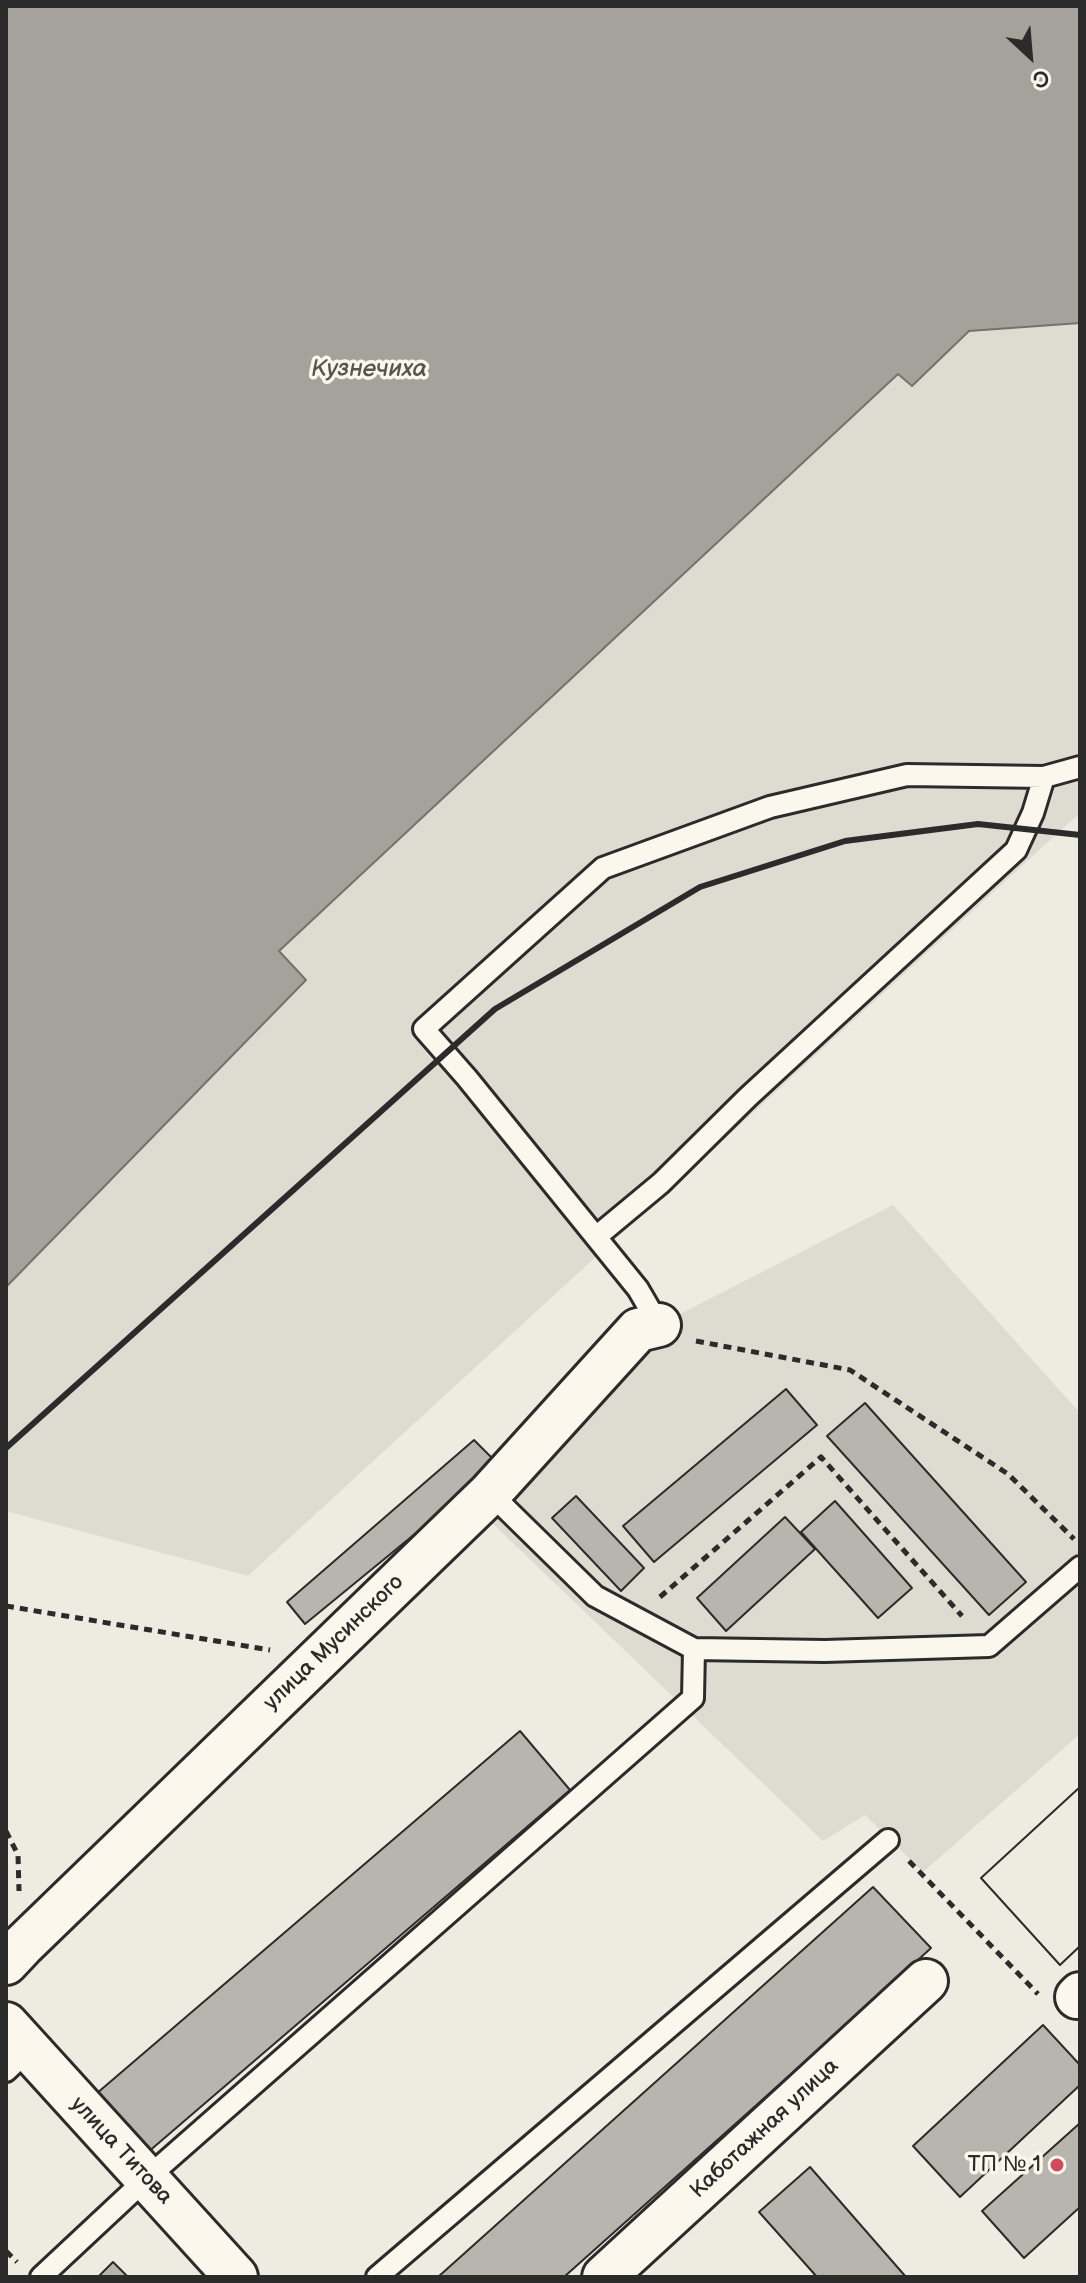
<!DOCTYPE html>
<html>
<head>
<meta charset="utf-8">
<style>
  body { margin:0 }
  #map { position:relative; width:1086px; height:2283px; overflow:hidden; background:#eeebe0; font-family:"Balsamiq Sans",sans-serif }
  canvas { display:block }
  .frame { position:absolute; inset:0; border:8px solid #2b2b2b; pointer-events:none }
  .north { position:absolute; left:990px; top:16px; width:80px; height:80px; -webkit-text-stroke:6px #fbf7ec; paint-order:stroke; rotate:154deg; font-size:22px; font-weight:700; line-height:32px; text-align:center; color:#2b2b2b }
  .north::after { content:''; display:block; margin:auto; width:28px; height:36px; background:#2b2b2b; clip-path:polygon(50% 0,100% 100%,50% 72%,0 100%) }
</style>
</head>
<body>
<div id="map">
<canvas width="1086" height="2283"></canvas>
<div class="frame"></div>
<div class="north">С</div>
</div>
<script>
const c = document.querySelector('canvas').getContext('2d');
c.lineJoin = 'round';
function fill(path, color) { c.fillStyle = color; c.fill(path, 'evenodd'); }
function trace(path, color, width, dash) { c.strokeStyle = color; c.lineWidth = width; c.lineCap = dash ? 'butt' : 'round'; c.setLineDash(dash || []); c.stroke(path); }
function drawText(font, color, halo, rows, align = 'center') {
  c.font = font + ' "Balsamiq Sans",sans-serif'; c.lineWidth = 7; c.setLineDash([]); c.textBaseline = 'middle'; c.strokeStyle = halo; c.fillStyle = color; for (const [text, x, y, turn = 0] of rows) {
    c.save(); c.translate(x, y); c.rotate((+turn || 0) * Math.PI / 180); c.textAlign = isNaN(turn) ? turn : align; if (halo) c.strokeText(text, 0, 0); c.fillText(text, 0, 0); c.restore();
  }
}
fill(new Path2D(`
  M 1080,323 L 1080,815 L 1073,819 L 248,1576 L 6,1511 L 6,1287 L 306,980 L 279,951 L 898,374 L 912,386 L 969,331 Z
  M 893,1205 L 1080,1413 L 1080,1734 L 923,1872 L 865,1815 L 823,1841 L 487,1518 L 680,1314 Z`), '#dedbd1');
const water = new Path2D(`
  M 6,6 L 1080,6 L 1080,323 L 969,331 L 912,386 L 898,374 L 279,951 L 306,980 L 6,1287 Z`);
fill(water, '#a4a29a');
trace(water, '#74726e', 2);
const building = new Path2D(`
  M 786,1389 L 817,1425 L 654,1562 L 623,1526 Z
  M 865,1403 L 1026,1582 L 989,1615 L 827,1436 Z
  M 474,1440 L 499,1465 L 305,1624 L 287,1602 Z
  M 576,1496 L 644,1568 L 621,1591 L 552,1518 Z
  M 835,1501 L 912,1588 L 878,1618 L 801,1532 Z
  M 785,1517 L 815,1549 L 726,1631 L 697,1598 Z
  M 520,1731 L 570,1790 L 147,2153 L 96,2094 Z
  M 1080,1787 L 1080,1946 L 1060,1965 L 981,1878 Z
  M 1080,1787 L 1080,1946 L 1060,1965 L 981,1878 Z
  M 873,1887 L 931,1948 L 883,1992 L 564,2277 L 438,2277 Z
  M 1043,2025 L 1080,2065 L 1080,2085 L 960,2197 L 913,2146 Z
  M 1080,2123 L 1080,2207 L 1024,2258 L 982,2211 Z
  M 810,2167 L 906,2277 L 817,2277 L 759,2212 Z
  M 113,2262 L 128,2277 L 98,2277 Z`);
fill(building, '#b8b5ae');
trace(building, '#2b2b2b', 2);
const lane = new Path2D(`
  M 596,1237 L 661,1183 L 748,1097 L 1016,850 L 1033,813 L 1044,777
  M 659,1325 L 638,1289 L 467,1078 L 424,1029 L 603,868 L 770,807 L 907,775 L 1044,777 L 1080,767
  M 490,1493 L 595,1596 L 694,1649 L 825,1651 L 989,1646 L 1080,1567
  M 6,2071 L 28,2050
  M 41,2277 L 147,2178 L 693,1698 L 694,1649
  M 377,2277 L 888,1840`);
const street = new Path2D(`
  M 6,1963 L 22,1946 L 490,1493 L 638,1330 L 659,1325
  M 1077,1997 L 1080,1994
  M 6,2024 L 236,2277
  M 604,2277 L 926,1981`);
trace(lane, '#2b2b2b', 26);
trace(street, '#2b2b2b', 48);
trace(new Path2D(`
  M 696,1341 L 850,1370 L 1008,1474 L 1074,1539
  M 660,1597 L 821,1457 L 962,1616
  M 6,1606 L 270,1650
  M 6,1831 L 18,1855 L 19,1891
  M 909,1861 L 1038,1994
  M 6,2251 L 17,2262`), '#2b2b2b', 5, [8, 6]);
trace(lane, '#fbf7ec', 20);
trace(street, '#fbf7ec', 42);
trace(new Path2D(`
  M 6,1448 L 495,1009 L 700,887 L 845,841 L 978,824 L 1080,835`), '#2b2b2b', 6);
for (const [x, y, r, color] of [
  [1057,2165,8,"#d1495b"]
]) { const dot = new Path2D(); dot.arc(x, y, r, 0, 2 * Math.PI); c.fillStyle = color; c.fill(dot); trace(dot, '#fbf7ec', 3); }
drawText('22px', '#2b2b2b', '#fbf7ec', [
  ["улица Мусинского",334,1643,-44],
  ["Каботажная улица",765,2129,-43],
  ["улица Титова",121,2151,47]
]);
drawText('22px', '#2b2b2b', '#fbf7ec', [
  ["ТП № 1",1041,2165]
], 'right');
drawText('italic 24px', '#555552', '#fbf7ec', [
  ["Кузнечиха",369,370]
]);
</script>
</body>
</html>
